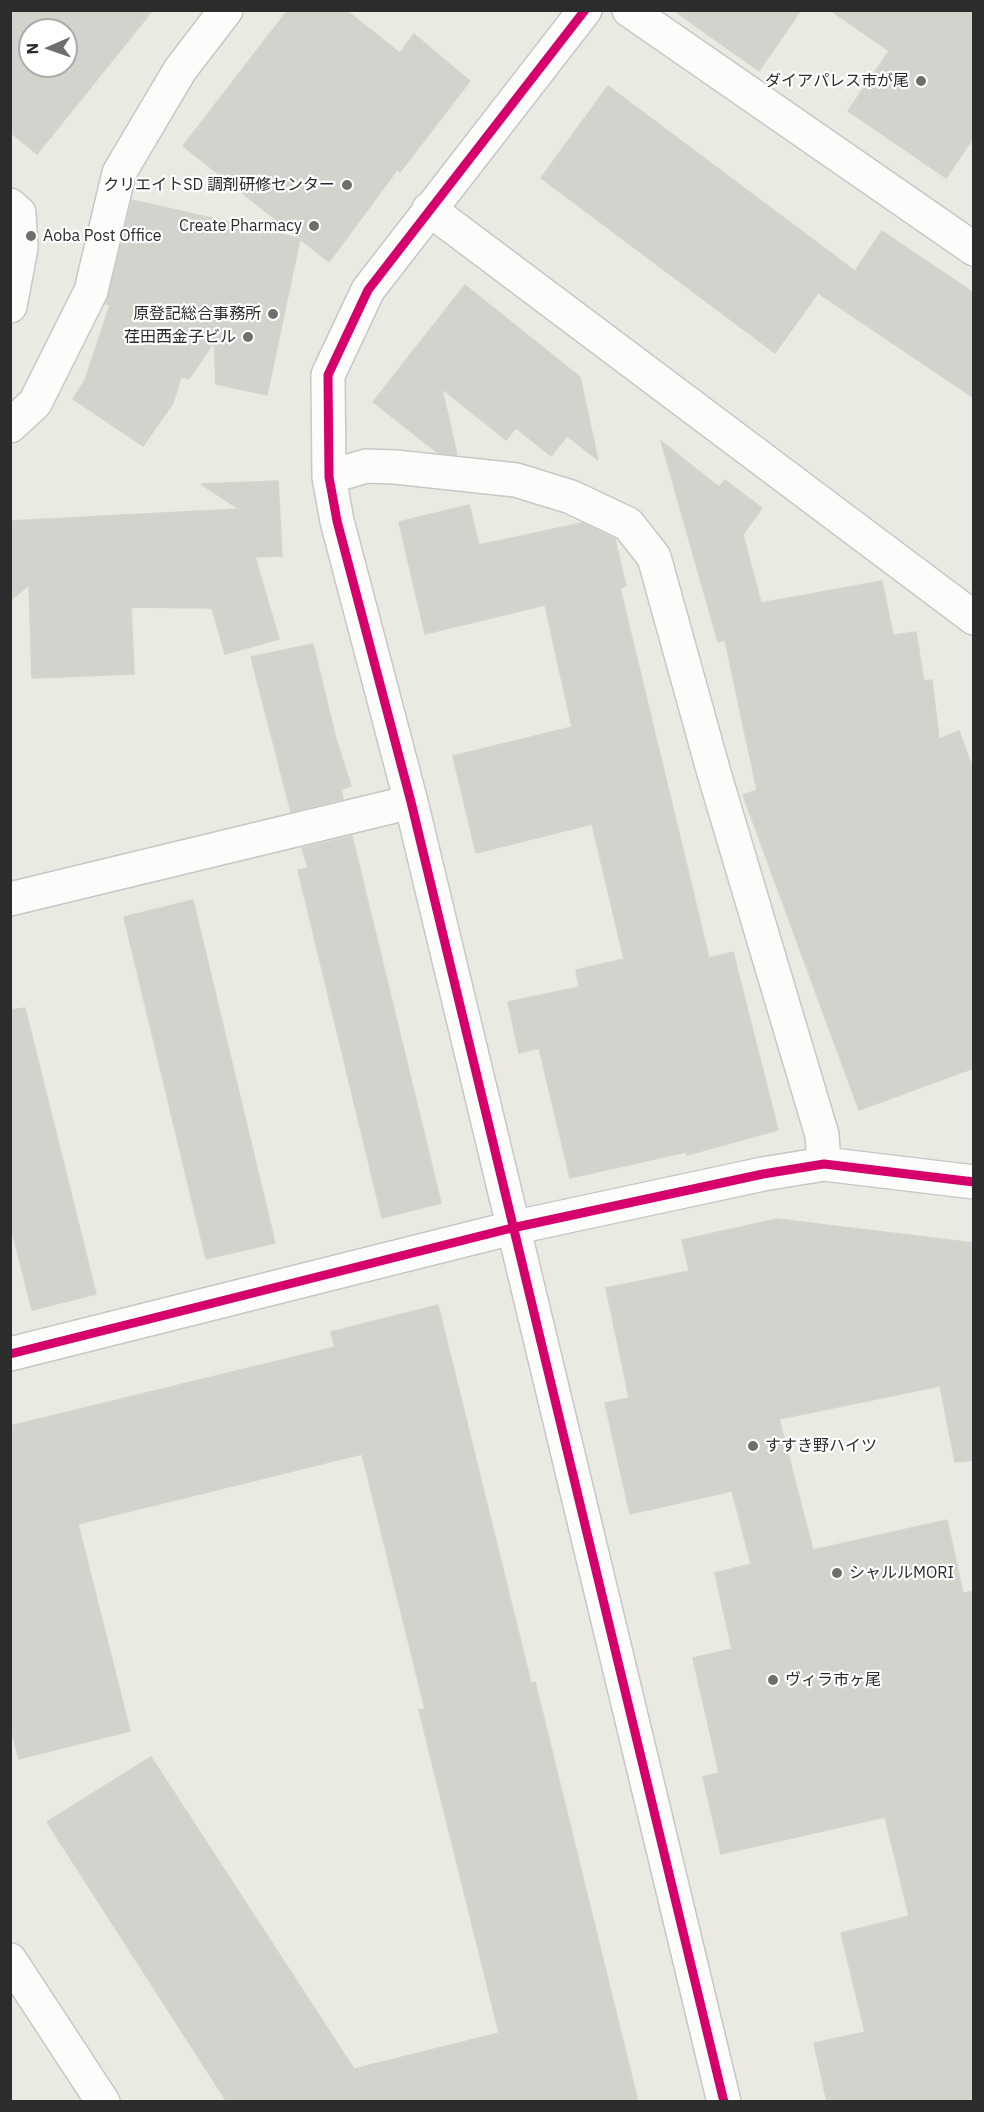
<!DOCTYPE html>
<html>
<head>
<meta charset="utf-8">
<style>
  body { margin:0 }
  #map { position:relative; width:984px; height:2112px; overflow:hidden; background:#eae9e2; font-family:"IBM Plex Sans",sans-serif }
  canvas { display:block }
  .frame { position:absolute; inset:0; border:12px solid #2c2c2c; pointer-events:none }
  .north { position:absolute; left:18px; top:18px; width:60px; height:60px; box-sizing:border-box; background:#fff; border:2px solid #ababab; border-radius:50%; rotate:268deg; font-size:16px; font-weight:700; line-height:24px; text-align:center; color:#2c2c2c }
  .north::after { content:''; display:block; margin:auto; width:21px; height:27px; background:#6e6e6c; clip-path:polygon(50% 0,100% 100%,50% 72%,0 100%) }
</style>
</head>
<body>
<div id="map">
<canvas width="984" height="2112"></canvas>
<div class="frame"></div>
<div class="north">N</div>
</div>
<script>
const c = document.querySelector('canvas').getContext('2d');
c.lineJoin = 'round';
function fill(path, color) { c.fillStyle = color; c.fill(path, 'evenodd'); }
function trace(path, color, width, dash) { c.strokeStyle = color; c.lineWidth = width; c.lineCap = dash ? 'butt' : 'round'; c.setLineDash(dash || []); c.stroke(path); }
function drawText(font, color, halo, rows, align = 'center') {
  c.font = font + ' "IBM Plex Sans","Noto Sans JP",sans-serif'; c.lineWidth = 4.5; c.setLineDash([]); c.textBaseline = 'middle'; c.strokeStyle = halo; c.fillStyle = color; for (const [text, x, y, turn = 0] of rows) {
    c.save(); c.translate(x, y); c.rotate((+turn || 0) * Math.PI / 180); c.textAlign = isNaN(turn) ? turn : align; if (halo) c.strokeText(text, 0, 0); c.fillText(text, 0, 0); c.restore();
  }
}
const building = new Path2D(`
  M 10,10 L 153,10 L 37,154 L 10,132 ZM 30,30 L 66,30 L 66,66 L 30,66 Z
  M 288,10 L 346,10 L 400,53 L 414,34 L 470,81 L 400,172 L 397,170 L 329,262 L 300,239 L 267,395 L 216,384 L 214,342 L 189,379 L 181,377 L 173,403 L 143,446 L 73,399 L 85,380 L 110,305 L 106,304 L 132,200 L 299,238 L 183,146 Z
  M 673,10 L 801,10 L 759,71 Z
  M 830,10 L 974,10 L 974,137 L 946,178 L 848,111 L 889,51 Z
  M 608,86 L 855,271 L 882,231 L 974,293 L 974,398 L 818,293 L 775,353 L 541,178 Z
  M 465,285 L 580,377 L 598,460 L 567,436 L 551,456 L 516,428 L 506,440 L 442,389 L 457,455 L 438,453 L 373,402 Z
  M 661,441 L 719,487 L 725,480 L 762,508 L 743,534 L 761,603 L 882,581 L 893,635 L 916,632 L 924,681 L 932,680 L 939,739 L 959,731 L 974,772 L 974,1068 L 859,1110 L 743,795 L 757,790 L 725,640 L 718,642 Z
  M 278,481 L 282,556 L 255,557 L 279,639 L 225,654 L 212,608 L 131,607 L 134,674 L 32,678 L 29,585 L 10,601 L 10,521 L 239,509 L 201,484 Z
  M 469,505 L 479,545 L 582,523 L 615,539 L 626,586 L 620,588 L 709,958 L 733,952 L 778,1130 L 687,1155 L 686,1152 L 570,1178 L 539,1048 L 519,1053 L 508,1002 L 579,987 L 576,970 L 624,959 L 592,824 L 476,853 L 453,756 L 572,727 L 545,605 L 425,634 L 399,522 Z
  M 313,644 L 336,739 L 351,786 L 341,789 L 343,799 L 291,812 L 251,657 Z
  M 352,836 L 441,1203 L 382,1218 L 298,870 L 308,868 L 302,848 Z
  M 193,900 L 275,1243 L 206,1259 L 124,917 Z
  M 25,1008 L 96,1294 L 32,1310 L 10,1223 L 10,1010 Z
  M 777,1219 L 974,1243 L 974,1460 L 955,1462 L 940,1386 L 779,1419 L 813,1550 L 947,1520 L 963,1593 L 974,1591 L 974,2102 L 827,2102 L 814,2043 L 865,2032 L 841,1933 L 909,1916 L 885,1817 L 721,1854 L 703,1777 L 719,1773 L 693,1658 L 732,1649 L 715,1573 L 751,1564 L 732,1491 L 630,1514 L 605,1403 L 629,1398 L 606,1288 L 689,1271 L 682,1240 Z
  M 438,1305 L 531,1683 L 535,1682 L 638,2102 L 227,2102 L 47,1822 L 151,1757 L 354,2069 L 499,2033 L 419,1710 L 425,1709 L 362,1454 L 78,1524 L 130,1731 L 19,1759 L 10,1726 L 10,1426 L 335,1347 L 331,1332 Z`);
fill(building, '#d3d2cd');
trace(building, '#d5d4ce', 1.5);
const minor = new Path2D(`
  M 585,10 L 368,290 L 328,375 L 329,477 L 337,521 L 411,802 L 724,2102
  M 629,10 L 974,249
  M 10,205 L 19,213 L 21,248 L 10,306
  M 429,209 L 974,618
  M 10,426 L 35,403 L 91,291 L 119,173 L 180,70 L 226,10
  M 329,477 L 366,466 L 395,467 L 516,480 L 571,497 L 628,524 L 654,557 L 714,773 L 822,1135 L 824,1164
  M 10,899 L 411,802
  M 10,1354 L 512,1228 L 763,1174 L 824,1164 L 974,1182
  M 10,1960 L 103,2102`);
trace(minor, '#c8c7c7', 36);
trace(minor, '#fcfcfb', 33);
trace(new Path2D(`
  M 585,10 L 368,290 L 328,375 L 329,477 L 337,521 L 411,802 L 724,2102
  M 10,1354 L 512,1228 L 763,1174 L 824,1164 L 974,1182`), '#d6006c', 9);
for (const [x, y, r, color] of [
  [921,81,6,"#6e6e6c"],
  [347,185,6,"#6e6e6c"],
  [314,226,6,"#6e6e6c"],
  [31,236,6,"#6e6e6c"],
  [273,314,6,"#6e6e6c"],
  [248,337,6,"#6e6e6c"],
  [753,1446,6,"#6e6e6c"],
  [837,1573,6,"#6e6e6c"],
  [773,1680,6,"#6e6e6c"]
]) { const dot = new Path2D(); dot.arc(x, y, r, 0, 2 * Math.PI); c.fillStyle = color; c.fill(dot); trace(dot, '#fff', 2); }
drawText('16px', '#2c2c2c', '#fff', [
  ["ダイアパレス市が尾",909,81],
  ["クリエイトSD 調剤研修センター",335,185],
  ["Create Pharmacy",302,226],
  ["Aoba Post Office",43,236,"left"],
  ["原登記総合事務所",261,314],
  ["荏田西金子ビル",236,337],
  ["すすき野ハイツ",765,1446,"left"],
  ["シャルルMORI",849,1573,"left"],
  ["ヴィラ市ヶ尾",785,1680,"left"]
], 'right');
</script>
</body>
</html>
